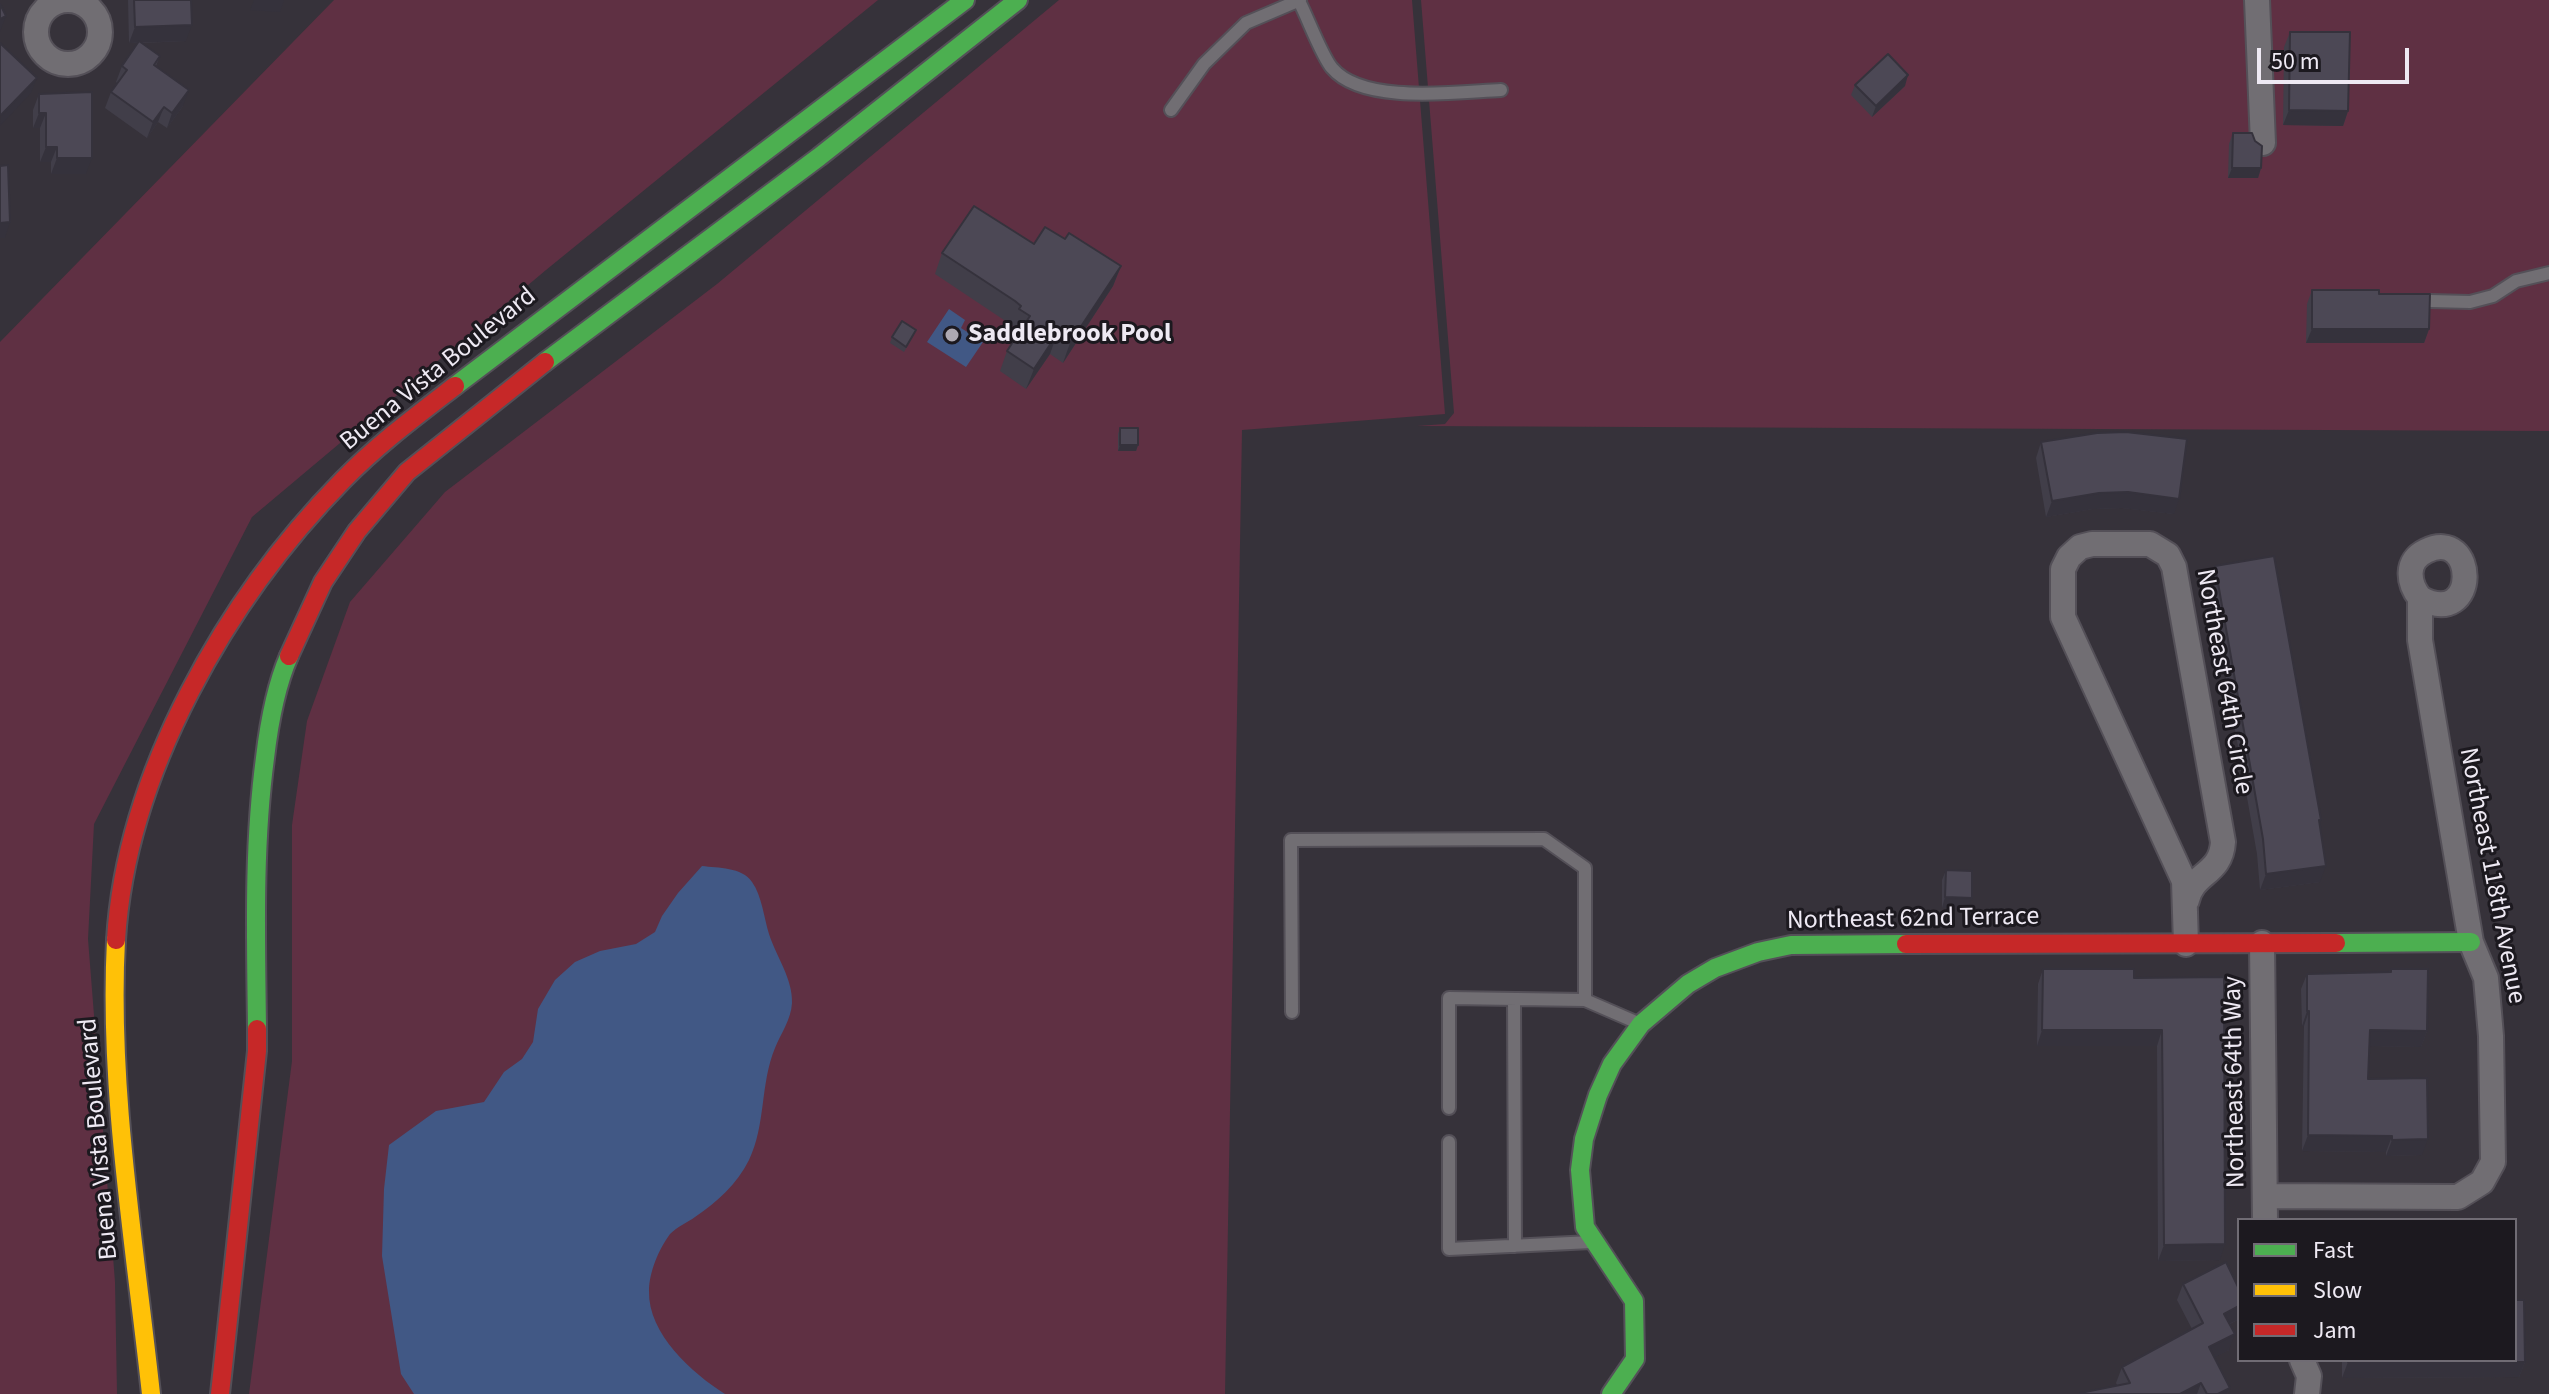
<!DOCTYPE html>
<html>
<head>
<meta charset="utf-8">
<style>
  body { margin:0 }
  #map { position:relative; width:2549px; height:1394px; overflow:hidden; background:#36323a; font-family:"Source Sans 3",sans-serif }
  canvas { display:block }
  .legend { position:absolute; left:2237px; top:1218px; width:280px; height:144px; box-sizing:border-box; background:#1c191f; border:2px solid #706c74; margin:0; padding:10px 14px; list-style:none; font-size:24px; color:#eee9f3 }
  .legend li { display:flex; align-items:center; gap:16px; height:40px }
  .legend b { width:40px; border:2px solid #706c74 }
  .scale { position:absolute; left:2257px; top:48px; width:152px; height:36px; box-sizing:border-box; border:4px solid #eee9f3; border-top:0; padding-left:10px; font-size:24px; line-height:28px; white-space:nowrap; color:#eee9f3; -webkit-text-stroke:6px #1c191f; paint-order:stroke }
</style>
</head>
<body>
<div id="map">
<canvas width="2549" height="1394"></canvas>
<ul class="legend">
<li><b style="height:10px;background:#4caf50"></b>Fast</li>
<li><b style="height:10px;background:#ffc107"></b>Slow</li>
<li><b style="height:10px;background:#c62828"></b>Jam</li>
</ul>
<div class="scale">50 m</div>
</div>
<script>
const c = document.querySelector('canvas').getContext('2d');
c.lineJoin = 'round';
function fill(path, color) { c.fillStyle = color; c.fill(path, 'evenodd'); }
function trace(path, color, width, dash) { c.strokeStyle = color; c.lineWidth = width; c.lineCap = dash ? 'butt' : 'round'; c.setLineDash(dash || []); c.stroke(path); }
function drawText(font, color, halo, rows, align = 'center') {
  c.font = font + ' "Source Sans 3",sans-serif'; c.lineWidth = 6; c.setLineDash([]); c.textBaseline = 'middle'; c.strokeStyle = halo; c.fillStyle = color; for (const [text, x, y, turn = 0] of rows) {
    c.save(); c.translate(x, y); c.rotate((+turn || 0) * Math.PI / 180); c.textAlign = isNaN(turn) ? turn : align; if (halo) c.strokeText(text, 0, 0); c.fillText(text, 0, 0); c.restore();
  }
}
fill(new Path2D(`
  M 334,0 L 878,0 L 546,270 L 252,517 L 94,824 L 88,939 L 115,1282 L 117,1394 L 0,1394 L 0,342 Z
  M 1059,0 L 1412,0 L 1445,414 L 1242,430 L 1225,1394 L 249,1394 L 292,1061 L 292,825 L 307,721 L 350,602 L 445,492 L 717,284 Z
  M 1421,0 L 2549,0 L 2549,431 L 1417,426 L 1445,424 L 1454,413 Z`), '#5f3043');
fill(new Path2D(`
  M 949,309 L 965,320 L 961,328 L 983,342 L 966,367 L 927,342 Z
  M 702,866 C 718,868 742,867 752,882 C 762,896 764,918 769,934 C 776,956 793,979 792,1003 C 791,1020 781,1033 775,1048 C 760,1084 766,1125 749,1160 C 737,1184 717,1202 695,1217 C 688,1222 677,1227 670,1234 C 659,1249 649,1272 649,1291 C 648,1334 692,1373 725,1394 L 414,1394 L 401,1374 L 382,1256 L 384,1189 L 389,1145 L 436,1111 L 484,1102 L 504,1072 L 522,1059 L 533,1042 L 538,1009 L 555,980 L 575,962 L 600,951 L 636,944 L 655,932 L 662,916 L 678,893 Z`), '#415885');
const lane = new Path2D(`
  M 1299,1 C 1307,16 1322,57 1332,68 C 1363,105 1457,92 1501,90
  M 1171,110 L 1204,64 L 1246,23 L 1300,0
  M 2430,301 L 2470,302 L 2493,296 L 2516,281 L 2549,273
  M 1514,999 L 1515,1246
  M 1292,1012 L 1291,840 L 1544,839 L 1585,868 L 1585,1000 L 1638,1023
  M 1449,1108 L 1449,998 L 1585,1000
  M 1449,1142 L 1449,1249 L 1591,1242`);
const street = new Path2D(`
  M 2257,0 L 2263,143
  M36 32a32 32 0 1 1 64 0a32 32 0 1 1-64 0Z
  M 2262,943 L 2265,1220
  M 2186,944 L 2184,881 L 2063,617 L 2063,569 L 2069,557 L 2080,547 L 2092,544 L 2150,544 L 2168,555 L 2174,567 L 2223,842 C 2221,875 2193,872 2187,900
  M 2266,1196 L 2458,1197 L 2482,1182 L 2493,1162 L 2491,1036 L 2486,978 L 2471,942 L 2420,640 L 2420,598 C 2480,630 2477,526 2426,551 C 2405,561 2408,583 2420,598
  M 2302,1360 L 2309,1376 L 2307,1394`);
const fast = new Path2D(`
  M 545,362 L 819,157 L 1018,0
  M 455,386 L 965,0
  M 2336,943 L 2471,942
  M 257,1029 C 256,939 253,848 265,758 C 269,724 275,688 289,656
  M 1611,1394 L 1635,1359 L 1634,1301 L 1585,1227 L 1580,1170 L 1584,1139 L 1598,1095 L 1612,1064 L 1641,1024 L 1688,984 L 1715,968 L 1758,952 L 1791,945 L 1906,944`);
const slow = new Path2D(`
  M 116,940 C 108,1089 135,1246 151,1394`);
const jam = new Path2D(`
  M 289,656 L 323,582 L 357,531 L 407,472 L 545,362
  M 116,940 C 126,773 228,597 343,480 C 377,445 416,416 455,386
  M 1906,944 L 2336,943
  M 220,1394 L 257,1051 L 257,1029`);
trace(lane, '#545058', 16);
trace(street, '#545058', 28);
trace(fast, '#545058', 22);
trace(slow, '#545058', 22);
trace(jam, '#545058', 22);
trace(lane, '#716e73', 12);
trace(street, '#716e73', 24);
trace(fast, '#4caf50', 18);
trace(slow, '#ffc107', 18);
trace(jam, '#c62828', 18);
fill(new Path2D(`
  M 128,0 L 191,0 L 186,41 L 141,43 L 160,56 L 156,66 L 183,106 L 167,128 L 158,122 L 147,138 L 105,108 L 111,92 L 117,83 L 116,82 L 122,66 L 138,43 L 129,43 Z
  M 2290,32 L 2348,111 L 2343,126 L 2283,125 L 2284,47 Z
  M 1855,85 L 1905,86 L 1872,117 L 1851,95 Z
  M 39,94 L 86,174 L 51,174 L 51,162 L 40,162 L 40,128 L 33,128 L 33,110 Z
  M 2233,133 L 2261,168 L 2258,178 L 2228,178 L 2229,144 Z
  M 1065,239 L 1121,266 L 1113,286 L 1063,363 L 1050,354 L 1026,389 L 1000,371 L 1007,351 L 1019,334 L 1011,329 L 1013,326 L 935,274 L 942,253 L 1034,244 Z
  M 2312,290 L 2379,294 L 2429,329 L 2424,343 L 2306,343 L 2307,304 Z
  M 914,335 L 904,352 L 890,343 L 892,337 Z
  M 1120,428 L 1138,445 L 1136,451 L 1118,451 L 1118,434 Z
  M 2041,442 L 2174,514 L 2122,508 L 2093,509 L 2046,517 L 2036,458 Z
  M 2215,566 L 2320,824 L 2320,882 L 2260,890 L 2257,854 L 2209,582 Z
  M 1946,870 L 1968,908 L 1942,908 L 1942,880 Z
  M 2043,969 L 2134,978 L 2224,977 L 2220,1260 L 2158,1261 L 2157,1046 L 2037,1046 L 2038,984 Z
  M 2391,969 L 2427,1031 L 2421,1047 L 2369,1046 L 2368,1079 L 2422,1155 L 2386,1156 L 2386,1152 L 2302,1151 L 2304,1026 L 2302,1026 L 2301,989 L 2307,974 L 2389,972 Z
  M 2183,1284 L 2239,1319 L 2230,1324 L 2229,1350 L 2214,1357 L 2230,1388 L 2227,1394 L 2079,1394 L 2117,1385 L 2116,1383 L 2122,1367 L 2192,1329 L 2177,1300 Z
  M 2342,1360 L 2515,1360 L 2525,1362 L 2519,1377 L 2342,1378 Z`), '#413e49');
fill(new Path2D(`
  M 254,0 L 284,0 L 280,12 L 250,10 Z
  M 6,16 L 0,32 L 0,19 Z
  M 192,25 L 186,41 L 129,43 L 135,27 Z
  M 1908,75 L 1905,86 L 1872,117 L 1876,106 Z
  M 37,78 L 31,93 L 0,126 L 1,115 Z
  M 189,90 L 183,106 L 167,128 L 172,113 Z
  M 164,107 L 158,122 L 147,138 L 153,122 Z
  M 2289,110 L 2348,111 L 2343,126 L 2283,125 Z
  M 39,113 L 46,113 L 40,128 L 33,128 Z
  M 46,147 L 57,147 L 51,162 L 40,162 Z
  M 57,158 L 92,158 L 86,174 L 51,174 Z
  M 2232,168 L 2261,168 L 2258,178 L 2228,178 Z
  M 10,222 L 5,238 L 0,238 L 0,223 Z
  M 1121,266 L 1113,286 L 1063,363 L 1070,343 Z
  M 2312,329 L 2429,329 L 2424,343 L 2306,343 Z
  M 1057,334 L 1050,354 L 1026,389 L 1034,369 Z
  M 1120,445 L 1138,445 L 1136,451 L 1118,451 Z
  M 2128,492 L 2179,499 L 2174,514 L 2122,508 L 2093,509 L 2046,517 L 2052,501 L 2099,493 Z
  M 2326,866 L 2320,882 L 2260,890 L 2266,874 Z
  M 1945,897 L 1972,898 L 1968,908 L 1942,908 Z
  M 2307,1011 L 2309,1011 L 2304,1026 L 2302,1026 Z
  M 2042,1030 L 2162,1030 L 2157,1046 L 2037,1046 Z
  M 2370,1030 L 2427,1031 L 2421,1047 L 2364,1046 Z
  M 2308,1135 L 2392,1136 L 2386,1152 L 2302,1151 Z
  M 2428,1139 L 2422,1155 L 2386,1156 L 2392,1140 Z
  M 2225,1244 L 2220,1260 L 2158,1261 L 2164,1245 Z
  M 2239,1306 L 2239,1319 L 2219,1329 L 2224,1314 Z
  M 2235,1334 L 2229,1350 L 2203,1363 L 2209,1347 Z
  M 2348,1362 L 2525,1362 L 2519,1377 L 2342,1378 Z
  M 2201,1383 L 2197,1394 L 2180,1394 Z
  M 2230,1388 L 2227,1394 L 2218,1394 Z`), '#35323c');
const building = new Path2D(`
  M 134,0 L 191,0 L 192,25 L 135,27 Z
  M 0,4 L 6,16 L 0,19 Z
  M 2290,32 L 2350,32 L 2348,111 L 2289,110 Z
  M 139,41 L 160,56 L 154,65 L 189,90 L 172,113 L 164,107 L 153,122 L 111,92 L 127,70 L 122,66 Z
  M 0,43 L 37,78 L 1,115 L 0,114 Z
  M 1888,54 L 1908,75 L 1876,106 L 1855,85 Z
  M 92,92 L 92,158 L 57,158 L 57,147 L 46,147 L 46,113 L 39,113 L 39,94 Z
  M 2233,133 L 2252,133 L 2255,141 L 2262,146 L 2261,168 L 2232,168 Z
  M 8,165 L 10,222 L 0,223 L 0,166 Z
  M 974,206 L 1034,244 L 1045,227 L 1065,239 L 1069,233 L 1121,266 L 1070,343 L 1057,334 L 1034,369 L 1007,351 L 1030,316 L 1019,309 L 1021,306 L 1015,301 L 942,253 Z
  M 2312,290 L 2379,290 L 2379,294 L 2430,294 L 2429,329 L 2312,329 Z
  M 902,321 L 916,330 L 906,347 L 892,337 Z
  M 1120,428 L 1138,428 L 1138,445 L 1120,445 Z
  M 2126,432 L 2187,439 L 2179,499 L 2128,492 L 2099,493 L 2052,501 L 2041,442 L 2097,433 Z
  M 2274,556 L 2321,820 L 2319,820 L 2326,866 L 2266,874 L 2263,839 L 2215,566 Z
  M 1946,870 L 1972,871 L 1972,898 L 1945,897 Z
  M 2043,969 L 2134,969 L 2134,978 L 2224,977 L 2225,1244 L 2164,1245 L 2162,1030 L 2042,1030 Z
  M 2391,969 L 2428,969 L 2427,1031 L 2370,1030 L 2368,1079 L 2427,1078 L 2428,1139 L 2392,1140 L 2392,1136 L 2308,1135 L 2309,1011 L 2307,1011 L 2307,974 L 2391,972 Z
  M 2226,1262 L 2239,1289 L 2239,1306 L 2224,1314 L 2235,1334 L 2209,1347 L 2230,1388 L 2218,1394 L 2207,1394 L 2201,1383 L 2180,1394 L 2080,1394 L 2080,1393 L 2130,1383 L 2122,1367 L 2203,1323 L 2183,1284 Z
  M 2515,1300 L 2524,1300 L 2525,1362 L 2348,1362 L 2348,1360 L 2515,1360 Z`);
fill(building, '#4c4855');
trace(building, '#35323c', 2);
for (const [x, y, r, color] of [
  [952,335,8,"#aea9b2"]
]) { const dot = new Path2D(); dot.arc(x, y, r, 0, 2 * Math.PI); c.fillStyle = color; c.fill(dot); trace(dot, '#1c191f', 3); }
drawText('bold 26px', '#eee9f3', '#1c191f', [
  ["Saddlebrook Pool",968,335]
], 'left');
drawText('26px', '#eee9f3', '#1c191f', [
  ["Buena Vista Boulevard",439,370,-39],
  ["Northeast 64th Circle",2223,682,80],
  ["Northeast 118th Avenue",2491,876,79],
  ["Northeast 62nd Terrace",1913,920,-1],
  ["Northeast 64th Way",2236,1082,-91],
  ["Buena Vista Boulevard",100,1139,-95]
]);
</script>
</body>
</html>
